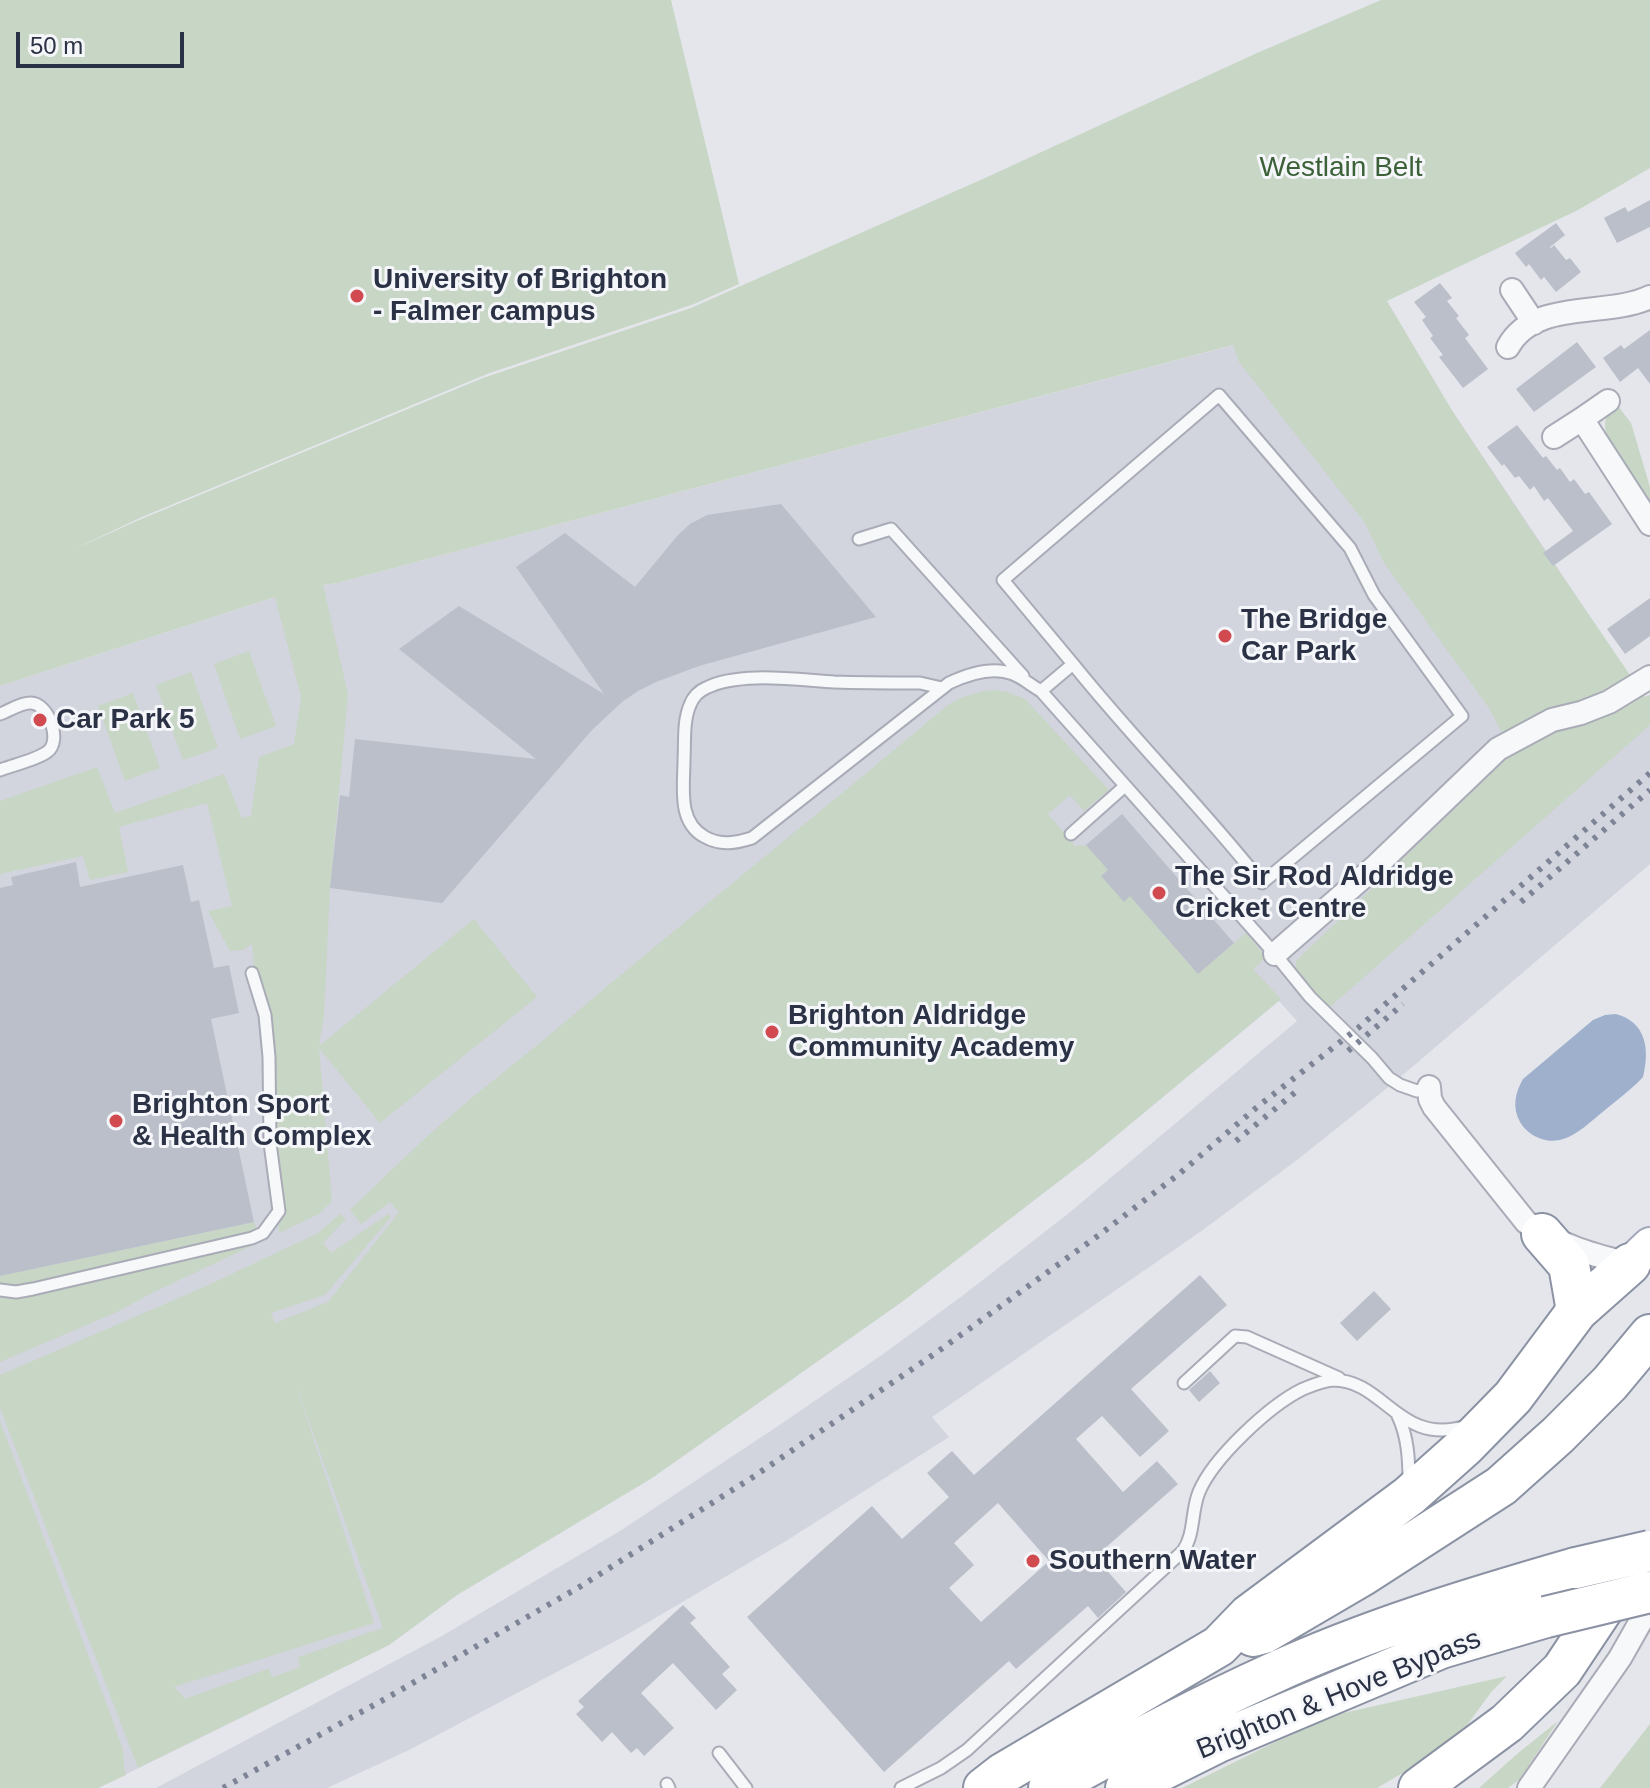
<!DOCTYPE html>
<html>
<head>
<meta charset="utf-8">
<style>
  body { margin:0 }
  #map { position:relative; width:1650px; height:1788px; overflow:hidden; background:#e4e6ec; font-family:Arial,sans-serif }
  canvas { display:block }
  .scale { position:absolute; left:16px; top:32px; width:168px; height:36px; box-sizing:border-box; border:4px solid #2b3245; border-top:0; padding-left:10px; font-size:24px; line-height:28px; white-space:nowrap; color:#2b3245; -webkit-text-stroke:6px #f4f6f9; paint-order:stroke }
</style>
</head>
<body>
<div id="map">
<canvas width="1650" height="1788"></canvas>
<div class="scale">50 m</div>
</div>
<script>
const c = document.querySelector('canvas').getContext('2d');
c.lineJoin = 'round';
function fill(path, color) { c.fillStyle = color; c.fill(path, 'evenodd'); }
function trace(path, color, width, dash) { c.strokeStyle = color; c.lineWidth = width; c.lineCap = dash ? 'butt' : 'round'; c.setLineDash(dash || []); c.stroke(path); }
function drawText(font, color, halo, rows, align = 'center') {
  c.font = font + ' Arial,sans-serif'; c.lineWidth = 6; c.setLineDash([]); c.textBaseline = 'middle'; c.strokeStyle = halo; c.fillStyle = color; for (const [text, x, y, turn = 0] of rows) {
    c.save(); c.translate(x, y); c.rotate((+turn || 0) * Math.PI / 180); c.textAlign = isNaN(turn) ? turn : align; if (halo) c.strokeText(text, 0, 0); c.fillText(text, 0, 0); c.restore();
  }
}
fill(new Path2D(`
  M 1234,345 L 1453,412 L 1630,676 L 1645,697 L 1650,695 L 1650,864 L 1391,1085 L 1297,1160 L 1200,1232 L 932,1417 L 949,1437 L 786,1541 L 623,1637 L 409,1750 L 327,1788 L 156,1788 L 440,1637 L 620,1531 L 781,1424 L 886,1352 L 966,1293 L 1069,1213 L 1297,1021 L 1279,1001 L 1093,1155 L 903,1301 L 652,1478 L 457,1595 L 389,1645 L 98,1788 L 0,1788 L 0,686 L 300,589 L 337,583 Z`), '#d2d5de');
fill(new Path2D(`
  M 0,0 L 671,0 L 739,284 L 694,304 L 487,374 L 142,517 L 70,551 L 139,520 L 483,378 L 691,308 L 985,178 L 1257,53 L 1381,0 L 1650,0 L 1650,168 L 1578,210 L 1387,301 L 1453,412 L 1533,533 L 1645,697 L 1650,695 L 1650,725 L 1329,1008 L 1312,993 L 1296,973 L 1296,961 L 1510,756 L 1502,733 L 1489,708 L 1384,563 L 1365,523 L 1239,362 L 1233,345 L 337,583 L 323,585 L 348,694 L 330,888 L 324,1016 L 319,1046 L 474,919 L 537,997 L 380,1123 L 319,1048 L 332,1201 L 319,1214 L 279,1233 L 252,944 L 243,950 L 230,951 L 208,911 L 232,906 L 207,803 L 119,827 L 128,872 L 90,880 L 83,856 L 0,874 L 0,801 L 97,767 L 115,813 L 224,774 L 242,818 L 251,816 L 259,757 L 294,744 L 301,697 L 275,597 L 0,686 Z
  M 1618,406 L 1631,423 L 1650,487 L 1650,510 C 1639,492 1605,445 1605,426 C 1605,416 1610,411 1618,406 Z
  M 249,651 L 276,726 L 240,739 L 214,664 Z
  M 191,672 L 218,748 L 183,760 L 156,685 Z
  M 993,690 L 1007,692 L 1025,699 L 1109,790 L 1084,811 L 1070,795 L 1048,814 L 1075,846 L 1086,845 L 1108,870 L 1101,876 L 1124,889 L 1198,974 L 1246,933 L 1266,957 L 1253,969 L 1281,999 L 1093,1155 L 903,1301 L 652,1478 L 457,1595 L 389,1645 L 138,1768 L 0,1408 L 0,1375 L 204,1287 L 318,1233 L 340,1214 L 346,1219 L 323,1243 L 331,1253 L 388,1214 L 391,1217 L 325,1295 L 271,1313 L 275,1323 L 328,1302 L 399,1212 L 390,1202 L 361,1224 L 350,1210 C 387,1175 422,1139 461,1107 C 489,1083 518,1061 546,1038 C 679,925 815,817 948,705 C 963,696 976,692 993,690 ZM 293,1377 L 383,1628 L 298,1657 L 300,1667 L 273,1677 L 268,1669 L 185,1699 L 174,1687 L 374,1623 Z
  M 133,693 L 160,768 L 125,781 L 98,706 Z
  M 254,1222 L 262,1241 L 152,1293 L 117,1312 L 0,1362 L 0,1276 Z
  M 0,1421 L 111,1716 L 123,1750 L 124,1769 L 126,1775 L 98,1788 L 0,1788 Z
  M 1507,1676 L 1492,1691 L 1454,1743 L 1377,1788 L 1182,1788 L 1326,1717 Z
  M 1558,1721 L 1520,1779 L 1508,1788 L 1479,1788 L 1517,1754 Z
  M 1650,1724 L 1650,1788 L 1600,1788 Z`), '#c8d6c5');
fill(new Path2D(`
  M 1616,1014 C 1646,1022 1650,1049 1643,1077 C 1632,1089 1618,1099 1605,1110 C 1586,1125 1565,1149 1539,1138 C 1531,1135 1524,1129 1520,1122 C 1512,1107 1515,1093 1523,1079 L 1593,1020 L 1605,1015 Z`), '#9fb0cc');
fill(new Path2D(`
  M 1650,200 L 1650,227 L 1617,243 L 1604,218 L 1625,207 L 1628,212 Z
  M 1556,223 L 1565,235 L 1550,247 L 1551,248 L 1554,245 L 1566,260 L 1570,258 L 1581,272 L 1556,292 L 1544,277 L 1541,280 L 1529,264 L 1526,267 L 1515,253 Z
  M 1440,283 L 1452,298 L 1447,301 L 1459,316 L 1456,318 L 1469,335 L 1465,338 L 1488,369 L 1463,388 L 1439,357 L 1443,355 L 1430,338 L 1433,336 L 1422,320 L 1426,317 L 1414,302 Z
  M 1650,330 L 1650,384 L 1638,368 L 1620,382 L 1603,358 L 1621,345 L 1624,349 Z
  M 1577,342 L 1596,367 L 1534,412 L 1516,389 Z
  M 1517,425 L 1543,458 L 1546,456 L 1557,470 L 1560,468 L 1570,482 L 1574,479 L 1585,494 L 1589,492 L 1612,524 L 1553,566 L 1543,553 L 1573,531 L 1548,498 L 1544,501 L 1534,486 L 1530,490 L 1519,476 L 1515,478 L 1504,464 L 1502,466 L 1487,447 Z
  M 781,504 L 876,617 L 699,666 L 656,682 L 638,691 L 622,702 L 592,730 L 442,903 L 330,888 L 340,795 L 349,797 L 355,739 L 536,759 L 399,649 L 459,606 L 604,694 L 516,567 L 565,533 L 635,587 L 678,535 L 690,524 L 707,515 Z
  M 1650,598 L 1650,636 L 1625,654 L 1607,629 Z
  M 1122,814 L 1234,943 L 1198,974 L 1130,896 L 1124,902 L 1101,876 L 1108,870 L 1086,845 Z
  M 76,862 L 80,887 L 183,865 L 191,902 L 199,900 L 214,968 L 229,965 L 239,1013 L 211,1019 L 254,1222 L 0,1276 L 0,888 L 13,885 L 11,877 Z
  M 1200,1275 L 1227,1305 L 1131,1389 L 1169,1431 L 1140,1457 L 1102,1416 L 1076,1439 L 1123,1492 L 1157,1461 L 1178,1484 L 1095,1557 L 1126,1592 L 1098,1618 L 1088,1606 L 1016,1669 L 1009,1661 L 884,1772 L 747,1617 L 872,1506 L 902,1539 L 949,1497 L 927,1473 L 952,1451 L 974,1475 ZM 998,1503 L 1049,1561 L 981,1622 L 949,1588 L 974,1565 L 954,1543 Z
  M 1374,1291 L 1391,1309 L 1357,1341 L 1340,1323 Z
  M 1210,1371 L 1220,1383 L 1199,1402 L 1189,1390 Z
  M 683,1605 L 696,1618 L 690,1623 L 730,1667 L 722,1674 L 737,1690 L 716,1710 L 673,1663 L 641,1693 L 674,1728 L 644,1756 L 637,1748 L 631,1753 L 612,1732 L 602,1742 L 576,1714 L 584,1707 L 578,1701 Z`), '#bbbfca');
const lane = new Path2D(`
  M 859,539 L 891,529 L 1023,676
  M 942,688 L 920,683 C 891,683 863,683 834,682 C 799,680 738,671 706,688 C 699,691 693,697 690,705 C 683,721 685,742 684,760 C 684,787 677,822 705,837 C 721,846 736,843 752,838 L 949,683 C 968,674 993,666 1013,674 C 1023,678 1032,686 1041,691 L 1275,954 L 1310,997 L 1372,1058 L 1389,1078 L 1400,1085 L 1417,1091 L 1429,1087
  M 1041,691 L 1073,664 L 1003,580 L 1219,395 L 1350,548 L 1374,595 L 1462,716 L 1262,883 C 1202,807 1133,739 1073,664
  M 0,714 C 9,711 20,703 30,703 C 48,702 63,741 47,752 C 36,760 13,765 0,770
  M 1071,834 L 1125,786
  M 0,1290 L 16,1292 L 33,1289 L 252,1238 L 263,1233 L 279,1211 L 270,1143 L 269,1057 L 265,1015 L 252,973
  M 1184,1383 L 1235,1336 L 1247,1337 L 1339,1378
  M 1398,1416 C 1408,1437 1409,1460 1409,1483
  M 719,1753 L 746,1788
  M 667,1784 L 669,1788
  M 901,1788 L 941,1768 L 967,1750 L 1183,1551 C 1195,1534 1191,1511 1199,1492 C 1213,1458 1270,1405 1303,1389 C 1313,1385 1322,1381 1333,1380 C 1385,1380 1399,1447 1467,1426`);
const street = new Path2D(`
  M 1512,290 L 1534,323
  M 1508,347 C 1535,298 1606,318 1650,297
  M 1582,419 L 1608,401
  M 1554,437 L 1582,419 L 1650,524
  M 1275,954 L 1377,865 L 1498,749 L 1552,720 L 1581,713 L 1609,702 L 1650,677
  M 1429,1087 L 1430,1099 L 1434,1107 L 1526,1222 C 1558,1246 1596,1256 1634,1265
  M 1529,1788 L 1620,1658 L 1650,1605`);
const primary = new Path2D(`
  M 1630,1264 L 1650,1245`);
const highway = new Path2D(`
  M 1542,1234 L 1569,1265 L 1577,1311
  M 1253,1636 L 1264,1633 L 1363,1575 L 1501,1486 L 1558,1435 L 1610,1383 L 1650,1335
  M 984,1788 L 1002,1774 L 1219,1646 L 1249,1615 L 1409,1496 L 1465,1446 L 1513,1397 L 1577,1311 L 1630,1264
  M 1049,1788 C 1121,1748 1196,1708 1271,1674 C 1369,1629 1472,1598 1576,1568
  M 1126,1788 L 1218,1742 L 1441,1648 L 1546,1617
  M 1419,1788 L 1507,1723 L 1562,1670 L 1622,1580`);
trace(lane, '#a9acb7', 15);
trace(street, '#a9acb7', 26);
trace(primary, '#a3a9b8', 38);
trace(highway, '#8b92a3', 44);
trace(lane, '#f7f8fa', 11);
trace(street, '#f7f8fa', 22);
trace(primary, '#fff', 34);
trace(highway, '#fff', 40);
trace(new Path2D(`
  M 1521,902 L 1650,790
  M 1348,1051 L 1403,1004
  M 1236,1141 L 1298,1090
  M 223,1788 L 385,1699 L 581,1586 L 753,1477 L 933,1355 L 1099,1235 L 1179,1174 L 1256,1108 L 1358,1028 L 1650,773`), '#7d8496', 6, [4, 8]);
const highwayBridge = new Path2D(`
  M 1576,1568 L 1650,1551
  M 1546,1617 L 1650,1592`);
trace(highwayBridge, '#8b92a3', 44, []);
trace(highwayBridge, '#fff', 40);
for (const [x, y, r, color] of [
  [357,296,8,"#d04a50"],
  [1225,636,8,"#d04a50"],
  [40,720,8,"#d04a50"],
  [1159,893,8,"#d04a50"],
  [772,1032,8,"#d04a50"],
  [116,1121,8,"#d04a50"],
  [1033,1561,8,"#d04a50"]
]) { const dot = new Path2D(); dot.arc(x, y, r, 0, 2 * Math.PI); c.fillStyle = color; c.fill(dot); trace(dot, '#f4f6f9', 3); }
drawText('28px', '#3c6138', '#f4f6f9', [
  ["Westlain Belt",1341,168]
]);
drawText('bold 28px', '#2b3245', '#f4f6f9', [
  ["University of Brighton",373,280],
  ["- Falmer campus",373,312],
  ["The Bridge",1241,620],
  ["Car Park",1241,652],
  ["Car Park 5",56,720],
  ["The Sir Rod Aldridge",1175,877],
  ["Cricket Centre",1175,909],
  ["Brighton Aldridge",788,1016],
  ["Community Academy",788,1048],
  ["Brighton Sport",132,1105],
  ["& Health Complex",132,1137],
  ["Southern Water",1049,1561]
], 'left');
drawText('28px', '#2b3245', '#f4f6f9', [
  ["Brighton & Hove Bypass",1339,1695,-22]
]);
</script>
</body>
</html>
